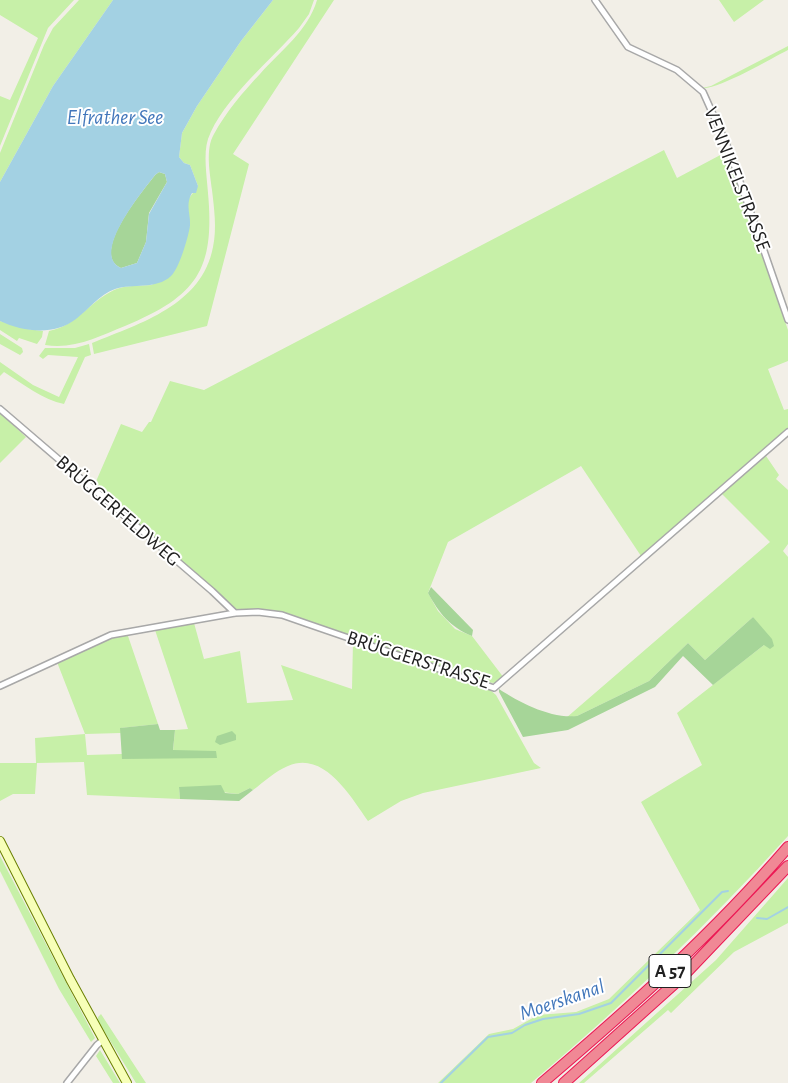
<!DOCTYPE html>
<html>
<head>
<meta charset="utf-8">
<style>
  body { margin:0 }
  canvas { display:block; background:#f2efe7 }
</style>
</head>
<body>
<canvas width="788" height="1083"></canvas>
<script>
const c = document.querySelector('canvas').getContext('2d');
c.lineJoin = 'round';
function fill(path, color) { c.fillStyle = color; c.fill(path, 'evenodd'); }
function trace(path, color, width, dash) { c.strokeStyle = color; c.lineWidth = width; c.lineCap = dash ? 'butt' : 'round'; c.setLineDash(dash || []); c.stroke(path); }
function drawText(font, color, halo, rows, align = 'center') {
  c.font = font + ' "Alegreya Sans",sans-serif'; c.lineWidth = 4; c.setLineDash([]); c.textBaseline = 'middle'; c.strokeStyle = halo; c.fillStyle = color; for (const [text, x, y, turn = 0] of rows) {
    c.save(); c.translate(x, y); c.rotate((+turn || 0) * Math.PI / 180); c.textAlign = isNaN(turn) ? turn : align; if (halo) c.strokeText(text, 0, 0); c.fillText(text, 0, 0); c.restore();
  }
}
fill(new Path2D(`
  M 0,0 L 74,0 L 48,28 L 0,146 L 0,96 L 10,100 L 38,38 L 0,15 Z
  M 79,0 L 113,0 L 53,86 L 0,182 L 0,153 L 44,45 L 53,28 Z
  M 273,0 L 314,0 L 309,14 L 299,28 C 272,59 222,100 208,139 C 203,154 207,177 208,193 C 215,270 197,296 125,326 C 100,336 74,350 45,345 L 49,331 C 76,326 89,302 114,290 C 124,285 141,286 152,285 L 190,226 L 187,201 L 198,186 L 190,165 L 184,163 L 179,157 L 182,133 L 197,106 L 241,41 Z
  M 317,0 L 334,0 L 233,154 L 249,164 L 207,326 L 94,354 L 92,343 C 141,323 202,305 213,247 C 217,228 214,208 212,190 C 210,173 205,149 214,134 C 226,112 243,92 260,74 C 281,50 308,31 317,0 Z
  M 719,0 L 764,0 L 734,22 Z
  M 788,46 L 788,50 C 772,58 716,91 702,88 L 711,86 Z
  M 664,150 L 677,178 L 726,152 L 788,330 L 788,361 L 768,369 L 784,410 L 788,409 L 788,429 L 641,556 L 581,466 L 448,542 L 428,593 L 438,611 L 455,629 L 472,636 L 504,678 L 495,683 L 483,682 L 283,613 L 258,609 L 236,611 L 94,486 L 121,424 L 142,432 L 149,422 L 151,422 L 170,381 L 204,390 Z
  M 0,321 L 27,329 L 43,331 L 42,337 L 37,344 L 19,338 L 17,341 L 0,330 Z
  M 0,334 L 22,348 L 23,352 L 20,355 L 0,344 Z
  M 89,344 L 91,355 L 85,357 L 64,404 C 43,400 23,384 4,372 L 0,376 L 0,362 L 33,385 L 59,397 L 78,357 L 48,355 L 43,359 L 39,356 L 45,348 L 75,348 Z
  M 0,413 L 26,437 L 0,463 Z
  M 766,456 L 779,475 L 776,479 L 788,490 L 788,544 L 783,551 L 788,557 L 788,836 C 708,925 622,1006 531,1083 L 438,1083 L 489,1034 L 513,1029 L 538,1015 L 576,1012 L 609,999 L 700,910 L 641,802 L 702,765 L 677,713 L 764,645 L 753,617 L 705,660 L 688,643 L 649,681 L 577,716 L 566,718 L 770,542 L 722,494 Z
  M 194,623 L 204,659 L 240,651 L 247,703 L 293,700 L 281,665 L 352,689 L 353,641 L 489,689 L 496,695 L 534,763 L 541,768 L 423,793 L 401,801 L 368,821 C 351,797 324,750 288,766 C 275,771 264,782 253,790 L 250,788 L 238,794 L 179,787 L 180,799 L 87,795 L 84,762 L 37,763 L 35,794 L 13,794 L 0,801 L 0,763 L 36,763 L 35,738 L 85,734 L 57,662 L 118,635 L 128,636 L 158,724 L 121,728 L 121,733 L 85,734 L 87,755 L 122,754 L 122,759 L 216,751 L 173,751 L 175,730 L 188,729 L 155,630 Z
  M 0,856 L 95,1038 L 91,1042 L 59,989 L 0,871 Z
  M 788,878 L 788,923 L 734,952 L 671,1013 L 668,1010 L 584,1083 L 579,1083 L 716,960 Z
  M 101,1014 L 146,1083 L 136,1083 L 98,1021 L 98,1017 Z
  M 100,1050 L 120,1083 L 113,1083 L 96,1056 Z`), '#c7f0a8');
fill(new Path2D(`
  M 159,172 L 165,174 L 167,182 L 149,213 L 146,242 L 137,263 L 121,268 C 89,254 143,191 155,175 Z
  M 431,587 L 473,630 L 472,636 C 450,627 439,613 428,593 Z
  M 753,617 L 772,639 L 774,646 L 770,649 L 764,645 L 713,685 L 683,656 L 655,687 L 568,730 L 523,737 L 499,692 L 499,689 C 520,703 552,719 577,716 L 649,681 L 688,643 L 705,660 Z
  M 158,724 L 160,730 L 175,730 L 173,750 L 216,751 L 217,758 L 122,759 L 120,728 Z
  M 232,731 L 236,735 L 236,740 L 220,745 L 215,742 L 217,736 Z
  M 221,785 L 225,793 L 238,794 L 250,788 L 253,790 L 239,801 L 180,799 L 179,787 Z`), '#a6d598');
fill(new Path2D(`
  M 113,0 L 273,0 L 241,41 L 197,106 L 182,133 L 179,157 L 184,163 L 190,165 L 198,186 L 196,193 L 192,193 C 185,205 191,214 190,226 C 188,238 179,269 171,276 C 156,290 133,283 115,289 C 99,295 89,309 76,319 C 54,336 24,332 0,321 L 0,182 L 53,86 ZM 159,172 L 165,174 L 167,182 L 149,214 L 146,242 L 137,263 L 121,268 C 90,254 143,191 155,175 Z`), '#a3d1e3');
trace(new Path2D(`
  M 757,918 L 767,919 L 788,907
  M 441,1083 L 488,1037 L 512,1033 L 525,1025 L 543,1019 L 579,1014 L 611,1003 L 722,892 L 728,891`), '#a3d1e3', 2);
const street = new Path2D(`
  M 595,0 L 628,47 L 677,70 L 703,92 L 729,150 L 788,320
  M 0,409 L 212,591 L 235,613
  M 0,686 L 111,635 L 235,613 L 258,612 L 282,615 L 305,623 L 494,688 L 788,432
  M 67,1083 L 97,1045 L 103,1040`);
const secondary = new Path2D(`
  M 0,841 L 70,979 L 127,1083`);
const highway = new Path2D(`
  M 542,1083 C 629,1009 713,934 788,847
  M 564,1083 L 683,976 L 788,866`);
trace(street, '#a8a8a8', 8);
trace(secondary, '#6a8000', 10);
trace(highway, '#ec1753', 12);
trace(street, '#fff', 5);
trace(secondary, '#f7ffb8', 8);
trace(highway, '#f08895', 10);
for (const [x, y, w] of [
  [670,971,42]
]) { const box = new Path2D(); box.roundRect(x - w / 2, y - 16.5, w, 33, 4); c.fillStyle = '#fff'; c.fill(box); trace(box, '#212121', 1); }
drawText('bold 19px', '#212121', null, [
  ["A 57",670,971]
]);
drawText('20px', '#212121', '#fff', [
  ["VENNIKELSTRASSE",737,179,69],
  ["BRÜGGERFELDWEG",118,511,41],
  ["BRÜGGERSTRASSE",418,660,18]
]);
drawText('italic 21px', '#4277bb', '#fff', [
  ["Elfrather See",115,118],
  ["Moerskanal",562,1000,-19]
]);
</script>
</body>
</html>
